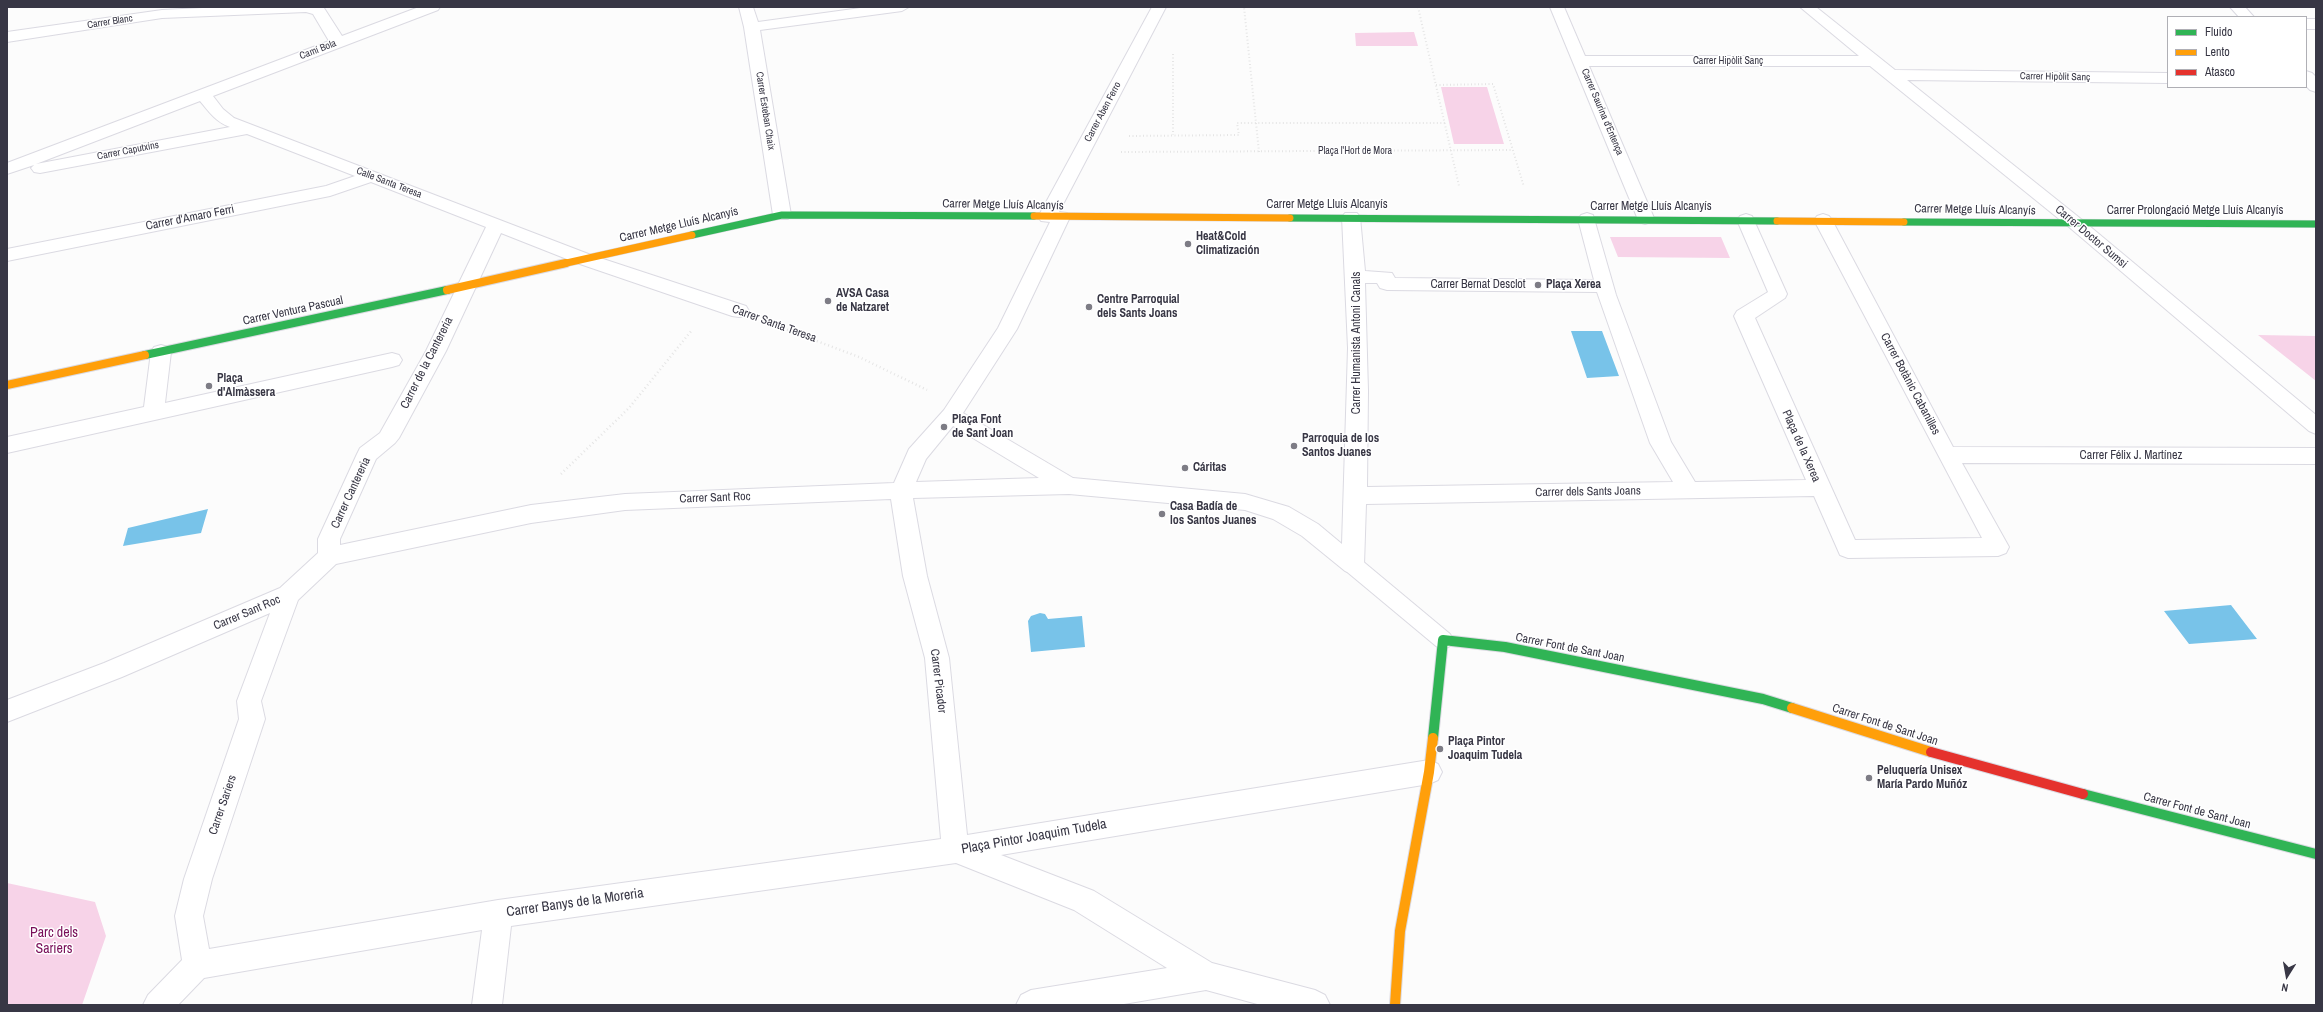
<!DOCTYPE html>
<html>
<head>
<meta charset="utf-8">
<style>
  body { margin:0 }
  #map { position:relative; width:2323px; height:1012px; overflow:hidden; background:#fcfcfc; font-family:"Archivo Narrow",sans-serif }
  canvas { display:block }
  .frame { position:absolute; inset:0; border:8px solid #383745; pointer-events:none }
  .legend { position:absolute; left:2167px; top:16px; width:140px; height:72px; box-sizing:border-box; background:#fff; border:1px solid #afafb5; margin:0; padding:5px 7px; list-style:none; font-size:12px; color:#383745 }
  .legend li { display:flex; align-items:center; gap:8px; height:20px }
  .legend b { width:20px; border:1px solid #afafb5 }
  .north { position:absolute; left:2267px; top:956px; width:40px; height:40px; -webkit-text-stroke:3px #fff; paint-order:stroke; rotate:191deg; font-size:11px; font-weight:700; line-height:16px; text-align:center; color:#383745 }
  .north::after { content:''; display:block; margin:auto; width:14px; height:18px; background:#383745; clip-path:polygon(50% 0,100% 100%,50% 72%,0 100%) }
</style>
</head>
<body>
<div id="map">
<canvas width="2323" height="1012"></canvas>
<div class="frame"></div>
<ul class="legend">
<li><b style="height:5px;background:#30b455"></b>Fluido</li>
<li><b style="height:5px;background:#ff9f0a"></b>Lento</li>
<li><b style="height:5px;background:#e5322d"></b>Atasco</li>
</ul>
<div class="north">N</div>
</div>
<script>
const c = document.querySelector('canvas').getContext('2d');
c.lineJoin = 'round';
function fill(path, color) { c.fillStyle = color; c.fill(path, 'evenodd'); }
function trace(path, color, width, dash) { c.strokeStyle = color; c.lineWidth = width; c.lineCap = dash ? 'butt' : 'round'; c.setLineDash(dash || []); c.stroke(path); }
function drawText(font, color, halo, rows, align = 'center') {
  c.font = font + ' "Archivo Narrow",sans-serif'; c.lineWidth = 3; c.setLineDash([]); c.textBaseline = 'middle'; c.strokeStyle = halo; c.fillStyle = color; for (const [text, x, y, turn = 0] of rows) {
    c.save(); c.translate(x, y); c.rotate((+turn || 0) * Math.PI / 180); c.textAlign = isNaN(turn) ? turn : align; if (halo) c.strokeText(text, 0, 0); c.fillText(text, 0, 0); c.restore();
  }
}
fill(new Path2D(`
  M 1414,32 L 1418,46 L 1356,46 L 1355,33 Z
  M 1441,87 L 1487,87 L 1504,144 L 1454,144 Z
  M 1610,237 L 1721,237 L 1730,258 L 1618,257 Z
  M 2258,335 L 2316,336 L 2316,381 Z
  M 7,883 L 95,902 L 106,936 L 82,1005 L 7,1005 Z`), '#f7d3e8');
fill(new Path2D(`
  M 1571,331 L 1602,331 L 1619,376 L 1587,378 Z
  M 208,509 L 201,533 L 123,546 L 128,528 Z
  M 2231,605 L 2257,639 L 2189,644 L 2164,611 Z
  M 1040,613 L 1045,614 L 1048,619 L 1082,616 L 1085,647 L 1031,652 L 1028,621 L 1031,616 Z`), '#78c3e9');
const lane = new Path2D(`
  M 1353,557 L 1360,559 L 1450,634 L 1453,640 L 1450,646 L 1443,649 L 1436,646 L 1346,571 L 1343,565 L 1346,559 Z`);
const street = new Path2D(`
  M 223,7 L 321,7 L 324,8 L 342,36 L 419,7 L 440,7 L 438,10 L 213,96 L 223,109 L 234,118 L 591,255 L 746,306 L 749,311 L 746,316 L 739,317 L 732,316 L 577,263 L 501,233 L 446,351 L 399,438 L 395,443 L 376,459 L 340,539 L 340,545 L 531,505 L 625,494 L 894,483 L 909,449 L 944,410 L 998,328 L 1050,222 L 1041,221 L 1038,217 L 1152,7 L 1166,7 L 1059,212 L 1067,213 L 1070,217 L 1017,329 L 963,413 L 1073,478 L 1245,494 L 1289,507 L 1318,524 L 1342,544 L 1348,348 L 1342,217 L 1345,213 L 1357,213 L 1360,217 L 1365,271 L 1392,273 L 1395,278 L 1594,280 L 1578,219 L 1581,215 L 1587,213 L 1593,215 L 1616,295 L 1671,442 L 1695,482 L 1806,480 L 1734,316 L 1737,311 L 1768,292 L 1737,220 L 1740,216 L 1746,214 L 1752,216 L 1787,294 L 1785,298 L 1755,318 L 1855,540 L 1982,538 L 1814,220 L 1817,216 L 1823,214 L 1829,216 L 1832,220 L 1953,447 L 2316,448 L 2316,464 L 1962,463 L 2009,547 L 2006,553 L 1998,556 L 1848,558 L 1840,555 L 1814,496 L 1366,504 L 1364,565 L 1361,571 L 1353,574 L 1345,571 L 1302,536 L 1273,519 L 1245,510 L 1069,494 L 913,498 L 927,576 L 949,658 L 967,835 L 1429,760 L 1438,764 L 1442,772 L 1438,780 L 1429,784 L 1001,855 L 1094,891 L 1212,963 L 1315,990 L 1325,995 L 1330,1005 L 1261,1005 L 1206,990 L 1118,1005 L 1016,1005 L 1021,995 L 1031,990 L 1167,968 L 1074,910 L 956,863 L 511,926 L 502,1005 L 472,1005 L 482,930 L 204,978 L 178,1005 L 143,1005 L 148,995 L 182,960 L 175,916 L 184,879 L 239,719 L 237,701 L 270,613 L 122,677 L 7,722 L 7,700 L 104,663 L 280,588 L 318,553 L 318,539 L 357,454 L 360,448 L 380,433 L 426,351 L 486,227 L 371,182 L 330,196 L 7,261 L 7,249 L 326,186 L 355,176 L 247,134 L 40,173 L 34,172 L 31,168 L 34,165 L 7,174 L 7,163 L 329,41 L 313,14 L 306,12 L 162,18 L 7,42 L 7,32 L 162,10 ZM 200,101 C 209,112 216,122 230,127 L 36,164 ZM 1365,283 L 1377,283 L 1380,288 L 1387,290 L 1597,292 L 1650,443 L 1673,482 L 1367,487 L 1368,391 ZM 953,426 L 1039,478 L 916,482 L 926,459 ZM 891,499 L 903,576 L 925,658 L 941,839 L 498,900 L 209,949 L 203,916 L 212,879 L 265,719 L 261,701 L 298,600 L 336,564 L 531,523 L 625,510 Z
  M 739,7 L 753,7 L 758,22 L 868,7 L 909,7 L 902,11 L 760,30 L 791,215 L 788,219 L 776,219 L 773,215 L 744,27 Z
  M 1550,7 L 1564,7 L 1585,56 L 1859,56 L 1800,7 L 1816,7 L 1895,70 L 2168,73 L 2168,83 L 1907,80 L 2081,219 L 2316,415 L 2316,434 L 2309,431 L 2069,227 L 1870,66 L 1589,66 L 1654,218 L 1651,222 L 1645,224 L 1639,222 Z
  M 2230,7 L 2245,7 L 2254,17 L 2239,17 Z
  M 2306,19 L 2316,19 L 2316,29 L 2306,29 Z
  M 2306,71 L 2312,73 L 2316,77 L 2316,92 L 2310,90 L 2306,86 Z
  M 161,345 L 168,347 L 171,352 L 165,403 L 392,353 L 399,355 L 402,360 L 399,365 L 392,367 L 7,453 L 7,437 L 144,407 L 151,352 L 154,347 Z`);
const fastFar2 = new Path2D(`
  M 1290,218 L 1777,221
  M 1904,222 L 2316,224
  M 692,235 L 782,215 L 1034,216`);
const fastFar1 = new Path2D(`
  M 145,355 L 447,290`);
const fast = new Path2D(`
  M 1433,738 L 1443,640 L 1505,647 L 1763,699 L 1792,708
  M 2083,794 L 2316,854`);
const slowFar2 = new Path2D(`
  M 1034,216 L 1290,218
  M 1777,221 L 1904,222
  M 562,264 L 692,235`);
const slowFar1 = new Path2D(`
  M 447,290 L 566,263
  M 7,385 L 145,355`);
const slow = new Path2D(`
  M 1792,708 L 1931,752
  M 1395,1005 L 1400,931 L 1429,772 L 1433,738`);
const jam = new Path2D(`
  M 1931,752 L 2083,794`);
trace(lane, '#dbdae2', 2);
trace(street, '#dbdae2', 2);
trace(fastFar2, '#dbdae2', 8);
trace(fastFar1, '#dbdae2', 10);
trace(fast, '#dbdae2', 12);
trace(slowFar2, '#dbdae2', 8);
trace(slowFar1, '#dbdae2', 10);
trace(slow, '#dbdae2', 12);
trace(jam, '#dbdae2', 12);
trace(new Path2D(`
  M 1418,7 L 1459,186
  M 1173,54 L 1173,135
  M 1436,85 L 1493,84 L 1524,187
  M 1129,136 L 1239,135 L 1237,123 L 1256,123 L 1244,7
  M 1121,152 L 1513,150
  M 1259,152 L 1256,123 L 1445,123`), '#e5e5e5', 2, [1, 2.5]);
trace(new Path2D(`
  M 772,324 L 859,357 L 927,390
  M 561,474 L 629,408 L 692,330`), '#e5e5e5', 2.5, [1, 3]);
fill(lane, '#fff');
fill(street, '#fff');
trace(fastFar2, '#30b455', 7);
trace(fastFar1, '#30b455', 8);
trace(fast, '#30b455', 10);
trace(slowFar2, '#ff9f0a', 7);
trace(slowFar1, '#ff9f0a', 8);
trace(slow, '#ff9f0a', 10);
trace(jam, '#e5322d', 10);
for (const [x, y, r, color] of [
  [1188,244,4,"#7d7c85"],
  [1538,285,4,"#7d7c85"],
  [828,301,4,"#7d7c85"],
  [1089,307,4,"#7d7c85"],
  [209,386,4,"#7d7c85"],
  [944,427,4,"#7d7c85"],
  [1294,446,4,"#7d7c85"],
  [1185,468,4,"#7d7c85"],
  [1162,514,4,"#7d7c85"],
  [1440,749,4,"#7d7c85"],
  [1869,778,4,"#7d7c85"]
]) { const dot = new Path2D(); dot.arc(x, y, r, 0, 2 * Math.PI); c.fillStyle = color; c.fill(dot); trace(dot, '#fff', 1.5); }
drawText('10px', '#383745', '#fff', [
  ["Carrer Blanc",110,22,-9],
  ["Camí Bola",318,50,-21],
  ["Carrer Hipòlit Sanç",1728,61],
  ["Carrer Hipòlit Sanç",2055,77,1],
  ["Carrer Esteban Chaix",765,111,81],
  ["Carrer Aben Ferro",1103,112,-62],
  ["Carrer Saurina d'Entença",1602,112,67],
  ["Carrer Caputxins",128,151,-11],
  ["Plaça l'Hort de Mora",1355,151],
  ["Calle Santa Teresa",389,183,21]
]);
drawText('12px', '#383745', '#fff', [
  ["Carrer Metge Lluís Alcanyís",1003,205,1],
  ["Carrer Metge Lluís Alcanyís",1327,205],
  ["Carrer Metge Lluís Alcanyís",1651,207],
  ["Carrer Metge Lluís Alcanyís",1975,210,1],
  ["Carrer Prolongació Metge Lluís Alcanyís",2195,211],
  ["Carrer d'Amaro Ferri",190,218,-11],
  ["Carrer Metge Lluís Alcanyís",679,225,-13],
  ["Carrer Doctor Sumsi",2091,237,40],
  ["Carrer Bernat Desclot",1478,285],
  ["Carrer Ventura Pascual",293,311,-12],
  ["Carrer Santa Teresa",774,324,20],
  ["Carrer Humanista Antoni Canals",1357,343,-90],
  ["Carrer de la Cantereria",427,363,-63],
  ["Carrer Botànic Cabanilles",1910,384,62],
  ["Plaça de la Xerea",1801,446,66],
  ["Carrer Félix J. Martínez",2131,456],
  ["Carrer dels Sants Joans",1588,492,-1],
  ["Carrer Cantereria",351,493,-65],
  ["Carrer Sant Roc",715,498,-2],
  ["Carrer Sant Roc",247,613,-23],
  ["Carrer Font de Sant Joan",1570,648,11],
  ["Carrer Picador",938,681,83],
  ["Carrer Font de Sant Joan",1885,725,18],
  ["Carrer Sariers",223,805,-71],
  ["Carrer Font de Sant Joan",2197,811,15]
]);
drawText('bold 12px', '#383745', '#fff', [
  ["Heat&Cold",1196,237],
  ["Climatización",1196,251],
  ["Plaça Xerea",1546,285],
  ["AVSA Casa",836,294],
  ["de Natzaret",836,308],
  ["Centre Parroquial",1097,300],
  ["dels Sants Joans",1097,314],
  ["Plaça",217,379],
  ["d'Almàssera",217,393],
  ["Plaça Font",952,420],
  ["de Sant Joan",952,434],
  ["Parroquia de los",1302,439],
  ["Santos Juanes",1302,453],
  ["Cáritas",1193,468],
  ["Casa Badía de",1170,507],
  ["los Santos Juanes",1170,521],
  ["Plaça Pintor",1448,742],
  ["Joaquim Tudela",1448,756],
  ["Peluquería Unisex",1877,771],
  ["María Pardo Muñóz",1877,785]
], 'left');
drawText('14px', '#383745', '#fff', [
  ["Plaça Pintor Joaquim Tudela",1034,837,-10],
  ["Carrer Banys de la Moreria",575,903,-8]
]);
drawText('14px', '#790f59', '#fff', [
  ["Parc dels",54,933],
  ["Sariers",54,949]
]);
</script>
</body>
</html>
